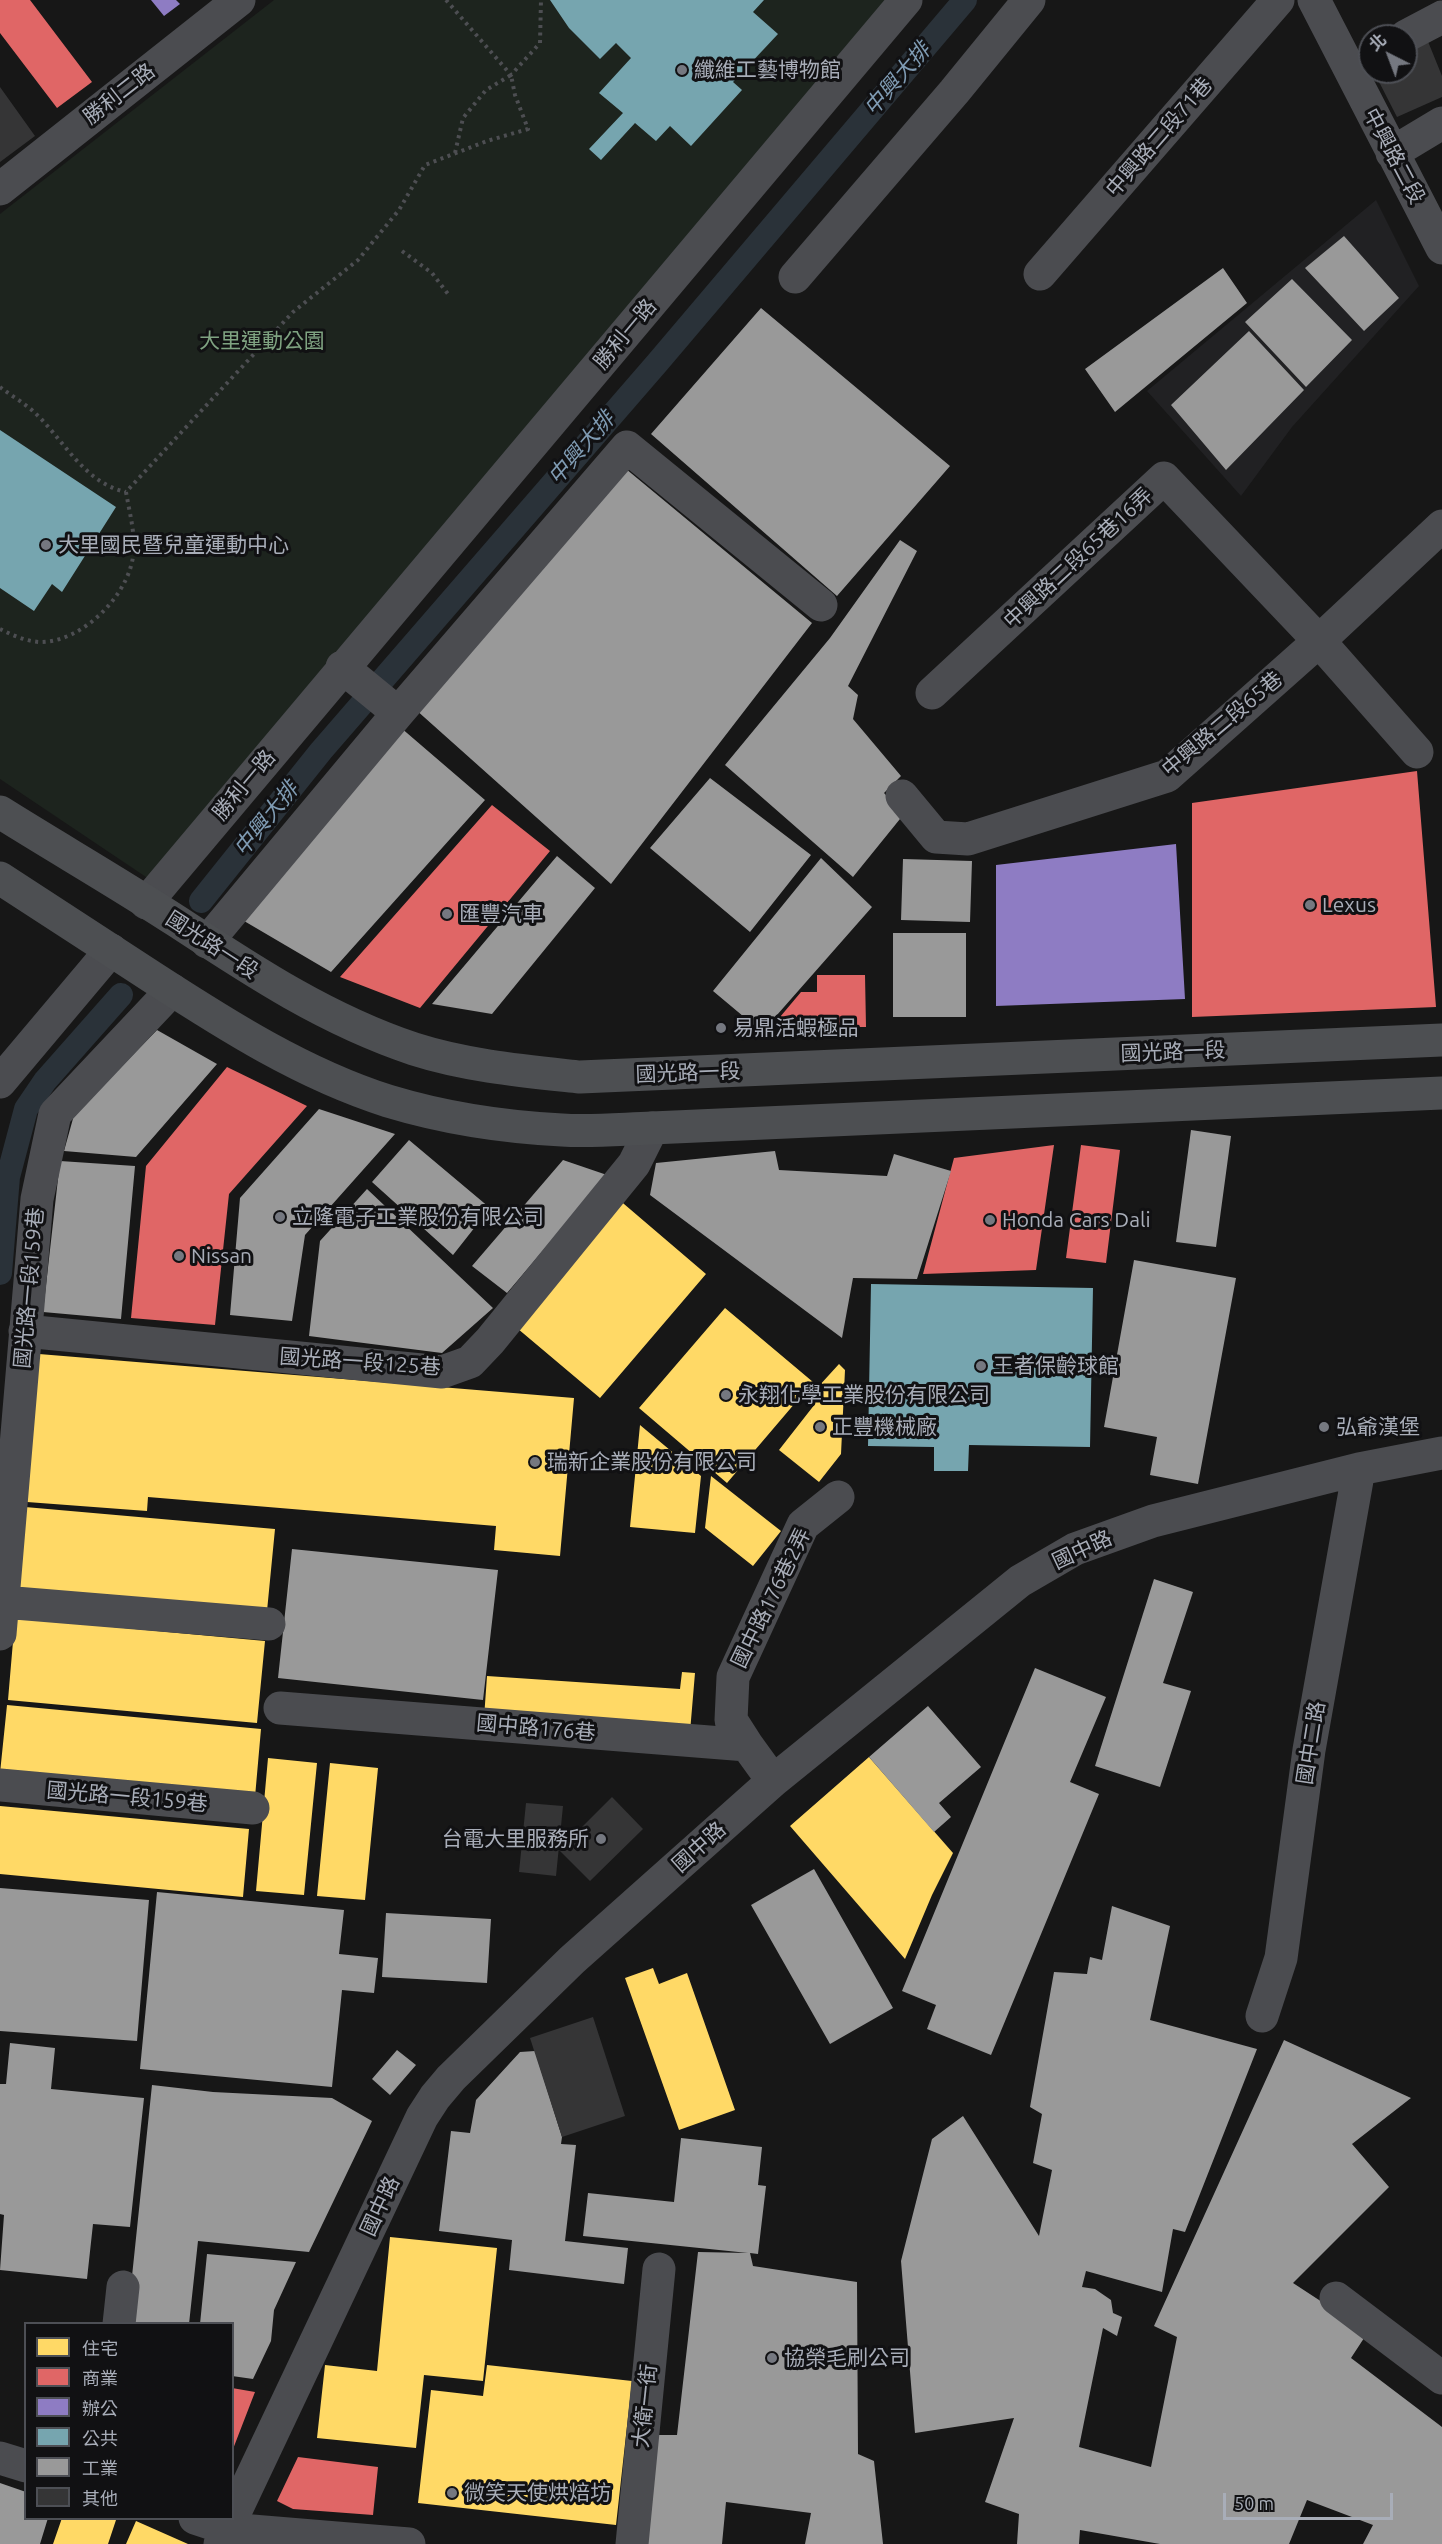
<!DOCTYPE html>
<html>
<head>
<meta charset="utf-8">
<style>
  body { margin:0 }
  #map { position:relative; width:1442px; height:2544px; overflow:hidden; background:#171717; font-family:Ubuntu,"Noto Sans TC",sans-serif }
  canvas { display:block }
  .legend { position:absolute; left:24px; top:2322px; width:210px; height:198px; box-sizing:border-box; background:#111113; border:2px solid #4d4f55; margin:0; padding:8px 10px; list-style:none; font-size:18px; color:#a8adb8 }
  .legend li { display:flex; align-items:center; gap:12px; height:30px }
  .legend b { width:30px; border:2px solid #4d4f55 }
  .north { position:absolute; left:1358px; top:24px; width:60px; height:60px; box-sizing:border-box; background:#111113; border:2px solid #4d4f55; border-radius:50%; rotate:318deg; font-size:16px; font-weight:700; line-height:24px; text-align:center; color:#a8adb8 }
  .north::after { content:''; display:block; margin:auto; width:21px; height:27px; background:#757880; clip-path:polygon(50% 0,100% 100%,50% 72%,0 100%) }
  .scale { position:absolute; left:1223px; top:2493px; width:170px; height:27px; box-sizing:border-box; border:3px solid #a8adb8; border-top:0; padding-left:8px; font-size:18px; line-height:21px; white-space:nowrap; color:#a8adb8; -webkit-text-stroke:4px #111113; paint-order:stroke }
</style>
</head>
<body>
<div id="map">
<canvas width="1442" height="2544"></canvas>
<ul class="legend">
<li><b style="height:16px;background:#ffd966"></b>住宅</li>
<li><b style="height:16px;background:#e06666"></b>商業</li>
<li><b style="height:16px;background:#8e7cc3"></b>辦公</li>
<li><b style="height:16px;background:#76a5af"></b>公共</li>
<li><b style="height:16px;background:#999"></b>工業</li>
<li><b style="height:16px;background:#353536"></b>其他</li>
</ul>
<div class="north">北</div>
<div class="scale">50 m</div>
</div>
<script>
const c = document.querySelector('canvas').getContext('2d');
c.lineJoin = 'round';
function fill(path, color) { c.fillStyle = color; c.fill(path, 'evenodd'); }
function trace(path, color, width, dash) { c.strokeStyle = color; c.lineWidth = width; c.lineCap = dash ? 'butt' : 'round'; c.setLineDash(dash || []); c.stroke(path); }
function drawText(font, color, halo, rows, align = 'center') {
  c.font = font + ' Ubuntu,"Noto Sans TC",sans-serif'; c.lineWidth = 6; c.setLineDash([]); c.textBaseline = 'middle'; c.strokeStyle = halo; c.fillStyle = color; for (const [text, x, y, turn = 0] of rows) {
    c.save(); c.translate(x, y); c.rotate((+turn || 0) * Math.PI / 180); c.textAlign = isNaN(turn) ? turn : align; if (halo) c.strokeText(text, 0, 0); c.fillText(text, 0, 0); c.restore();
  }
}
fill(new Path2D(`
  M 1376,200 L 1419,286 L 1292,427 L 1241,496 L 1147,391 Z`), '#212123');
fill(new Path2D(`
  M 274,0 L 890,0 L 149,879 L 0,779 L 0,214 Z`), '#1d241e');
fill(new Path2D(`
  M 617,1198 L 706,1274 L 600,1398 L 511,1323 Z
  M 725,1308 L 813,1382 L 727,1483 L 639,1408 Z
  M 39,1354 L 574,1398 L 560,1556 L 494,1550 L 496,1526 L 148,1497 L 147,1511 L 27,1502 Z
  M 839,1364 L 845,1370 L 841,1454 L 819,1482 L 779,1450 L 815,1404 L 808,1398 Z
  M 640,1425 L 701,1476 L 695,1533 L 630,1527 Z
  M 711,1476 L 781,1531 L 753,1566 L 705,1528 Z
  M 25,1507 L 275,1529 L 267,1611 L 17,1589 Z
  M 15,1618 L 265,1641 L 257,1723 L 8,1700 Z
  M 682,1672 L 695,1673 L 690,1732 L 484,1718 L 487,1676 L 680,1689 Z
  M 7,1705 L 261,1729 L 255,1797 L 0,1773 Z
  M 869,1757 L 953,1853 L 932,1895 L 905,1959 L 790,1826 Z
  M 268,1758 L 317,1763 L 304,1895 L 256,1891 Z
  M 330,1763 L 378,1768 L 365,1900 L 317,1896 Z
  M 0,1806 L 249,1829 L 243,1897 L 0,1874 Z
  M 653,1968 L 659,1984 L 687,1973 L 735,2110 L 679,2130 L 625,1978 Z
  M 390,2237 L 497,2248 L 483,2381 L 424,2375 L 416,2448 L 317,2438 L 325,2365 L 377,2371 Z
  M 487,2365 L 632,2381 L 616,2525 L 418,2503 L 431,2390 L 483,2396 Z
  M 62,2518 L 113,2518 L 116,2520 L 108,2544 L 53,2544 Z
  M 136,2521 L 188,2544 L 126,2544 Z`), '#ffd966');
fill(new Path2D(`
  M 0,0 L 30,0 L 92,82 L 57,108 L 0,33 Z
  M 1417,771 L 1436,1007 L 1192,1017 L 1192,803 Z
  M 492,805 L 550,851 L 420,1008 L 340,977 Z
  M 817,975 L 865,975 L 866,1027 L 803,1027 L 802,1020 L 796,1020 L 790,1028 L 781,1026 L 780,1017 L 801,992 L 817,992 Z
  M 227,1067 L 307,1106 L 229,1194 L 215,1325 L 131,1318 L 146,1166 Z
  M 1054,1145 L 1036,1270 L 923,1274 L 954,1158 Z
  M 1081,1145 L 1120,1150 L 1106,1263 L 1066,1258 Z
  M 232,2388 L 255,2392 L 233,2449 L 232,2449 Z
  M 298,2457 L 378,2467 L 373,2515 L 293,2509 L 277,2501 Z`), '#e06666');
fill(new Path2D(`
  M 151,0 L 176,0 L 180,4 L 164,16 Z
  M 1176,844 L 1185,999 L 996,1006 L 996,865 Z`), '#8e7cc3');
fill(new Path2D(`
  M 550,0 L 764,0 L 753,12 L 778,34 L 733,82 L 742,90 L 691,146 L 670,126 L 656,141 L 635,123 L 601,160 L 589,149 L 623,113 L 599,93 L 631,58 L 616,43 L 600,59 L 569,28 Z
  M 0,430 L 116,507 L 62,592 L 52,584 L 34,611 L 0,588 Z
  M 871,1284 L 1093,1288 L 1090,1447 L 969,1445 L 968,1471 L 934,1471 L 934,1447 L 868,1446 Z`), '#76a5af');
fill(new Path2D(`
  M 1344,236 L 1399,298 L 1364,331 L 1305,268 Z
  M 1223,268 L 1247,303 L 1115,412 L 1085,369 Z
  M 1292,279 L 1352,340 L 1306,387 L 1245,322 Z
  M 761,308 L 950,466 L 837,596 L 651,434 Z
  M 1249,331 L 1304,390 L 1226,470 L 1171,405 Z
  M 620,464 L 812,623 L 611,884 L 415,709 Z
  M 900,540 L 917,551 L 848,686 L 858,695 L 853,719 L 901,776 L 884,793 L 904,814 L 853,877 L 725,765 L 830,638 Z
  M 400,727 L 485,800 L 331,972 L 239,918 Z
  M 710,778 L 811,855 L 750,932 L 650,848 Z
  M 557,856 L 595,888 L 492,1014 L 432,1004 Z
  M 821,858 L 872,907 L 762,1032 L 713,991 Z
  M 903,859 L 972,861 L 970,922 L 901,920 Z
  M 893,933 L 966,933 L 966,1017 L 893,1017 Z
  M 157,1030 L 217,1064 L 136,1157 L 64,1151 L 74,1115 Z
  M 319,1109 L 395,1134 L 305,1235 L 292,1321 L 230,1315 L 240,1198 Z
  M 1191,1130 L 1231,1136 L 1216,1247 L 1176,1242 Z
  M 409,1140 L 490,1208 L 453,1255 L 372,1182 Z
  M 775,1151 L 779,1170 L 887,1176 L 894,1154 L 951,1171 L 917,1279 L 853,1278 L 842,1338 L 650,1195 L 656,1163 Z
  M 563,1160 L 607,1175 L 507,1293 L 472,1266 Z
  M 60,1161 L 135,1166 L 121,1319 L 43,1312 Z
  M 367,1189 L 493,1308 L 442,1353 L 309,1336 L 320,1241 Z
  M 1134,1260 L 1236,1278 L 1198,1484 L 1150,1475 L 1157,1437 L 1104,1427 Z
  M 292,1549 L 498,1570 L 483,1700 L 278,1678 Z
  M 1154,1579 L 1193,1592 L 1163,1683 L 1191,1691 L 1160,1787 L 1095,1766 Z
  M 1035,1668 L 1106,1697 L 1070,1782 L 1099,1794 L 991,2055 L 927,2029 L 936,2005 L 902,1991 Z
  M 928,1706 L 981,1767 L 939,1803 L 951,1817 L 934,1832 L 869,1757 Z
  M 814,1869 L 893,2008 L 830,2044 L 751,1905 Z
  M 0,1888 L 149,1900 L 137,2041 L 0,2031 Z
  M 157,1892 L 344,1910 L 339,1954 L 378,1958 L 374,1993 L 342,1990 L 332,2087 L 140,2069 Z
  M 1112,1906 L 1170,1926 L 1150,2020 L 1257,2049 L 1185,2232 L 1173,2229 L 1162,2292 L 1086,2271 L 1082,2287 L 1095,2289 L 1111,2300 L 1113,2313 L 1122,2317 L 1117,2336 L 1103,2328 L 1079,2447 L 1151,2467 L 1177,2337 L 1154,2326 L 1284,2040 L 1411,2098 L 1352,2144 L 1389,2187 L 1293,2283 L 1368,2332 L 1351,2358 L 1442,2427 L 1442,2544 L 1363,2544 L 1373,2525 L 1307,2500 L 1289,2544 L 1160,2544 L 1080,2530 L 1079,2544 L 1017,2544 L 1019,2514 L 985,2502 L 1014,2418 L 915,2433 L 901,2261 L 932,2139 L 963,2116 L 1039,2236 L 1052,2170 L 1033,2163 L 1042,2114 L 1030,2107 L 1054,1972 L 1087,1974 L 1090,1957 L 1102,1960 Z
  M 386,1913 L 491,1919 L 487,1983 L 382,1977 Z
  M 10,2043 L 55,2048 L 51,2089 L 144,2098 L 130,2227 L 93,2224 L 87,2279 L 0,2270 L 4,2215 L 0,2214 L 0,2084 L 6,2084 Z
  M 397,2050 L 416,2065 L 390,2095 L 372,2079 Z
  M 535,2051 L 562,2137 L 561,2144 L 576,2145 L 565,2241 L 628,2248 L 624,2284 L 509,2270 L 512,2240 L 439,2231 L 451,2131 L 470,2133 L 476,2100 L 520,2052 Z
  M 152,2085 L 213,2092 L 332,2098 L 372,2121 L 309,2252 L 198,2241 L 189,2324 L 127,2324 Z
  M 681,2138 L 762,2147 L 758,2185 L 766,2186 L 758,2254 L 750,2253 L 753,2266 L 857,2282 L 858,2454 L 874,2461 L 883,2544 L 805,2544 L 811,2513 L 726,2502 L 722,2544 L 642,2544 L 657,2435 L 677,2435 L 698,2252 L 748,2253 L 583,2236 L 588,2193 L 674,2202 Z
  M 207,2254 L 296,2262 L 274,2310 L 271,2341 L 253,2379 L 232,2376 L 232,2324 L 200,2324 Z
  M 0,2483 L 26,2492 L 26,2518 L 48,2518 L 40,2544 L 0,2544 Z`), '#999');
trace(new Path2D(`
  M 201,901 L 321,751 L 658,362 L 965,0
  M 0,1273 L 8,1177 L 26,1109 L 45,1081 L 121,995`), '#2a3239', 24);
fill(new Path2D(`
  M 1427,39 L 1442,76 L 1442,97 L 1397,117 L 1374,72 L 1406,72 L 1406,51 Z
  M 0,87 L 35,136 L 0,162 Z
  M 612,1797 L 643,1829 L 590,1881 L 559,1850 Z
  M 526,1803 L 563,1806 L 556,1876 L 519,1872 Z
  M 593,2017 L 625,2116 L 562,2137 L 530,2038 Z`), '#353536');
trace(new Path2D(`
  M 446,0 L 511,75 L 540,43 L 541,0
  M 402,251 L 432,273 L 448,294
  M 0,387 C 11,396 25,403 35,413 C 64,440 84,483 126,492
  M 0,629 C 12,635 25,641 39,642 C 79,643 121,602 131,566 C 138,542 130,516 126,492 L 293,312 L 358,260 L 399,210 L 425,165 L 487,141 L 528,129 L 515,95 L 511,75 L 486,90 L 463,118 L 455,153`), '#4d4e52', 4, [3, 4.5]);
trace(new Path2D(`
  M 1314,0 L 1442,248
  M 1406,36 L 1442,17
  M 1392,153 L 1442,123
  M 0,189 L 239,0
  M 1040,274 L 1278,0
  M 795,277 L 954,92 L 1029,0
  M 342,667 L 398,713
  M 932,693 L 1164,478 L 1319,641 L 1417,752
  M 902,796 L 936,837 L 968,839 L 1167,776 L 1319,641 L 1442,526
  M 146,903 L 906,0
  M 207,942 L 398,713 L 627,447 L 821,605
  M 0,1082 L 111,950
  M 25,1331 L 442,1372 L 470,1362 L 490,1341 L 634,1164 L 652,1128
  M 3,1602 L 269,1624
  M 0,1634 L 37,1199 L 55,1114 L 172,990
  M 280,1708 L 747,1745 L 773,1781
  M 747,1745 L 731,1720 L 733,1677 L 803,1525 L 838,1497
  M 0,1785 L 253,1808
  M 1262,2016 L 1281,1958 L 1309,1750 L 1359,1469
  M 1336,2298 L 1442,2378
  M 119,2324 L 123,2287
  M 0,2458 L 26,2466
  M 195,2518 L 228,2529 L 409,2544
  M 220,2544 L 422,2117 L 435,2097 L 451,2078 L 572,1960 L 773,1781 L 1020,1581 L 1075,1549 L 1153,1521 L 1359,1469 L 1442,1453
  M 632,2544 L 659,2269`), '#4b4c50', 33);
trace(new Path2D(`
  M 0,812 C 59,849 120,884 178,922 C 254,972 327,1020 414,1049 C 467,1066 524,1071 580,1077 L 1442,1040
  M 0,878 C 51,911 101,944 152,977 C 226,1025 303,1074 388,1101 C 444,1118 503,1127 562,1130 C 591,1132 622,1129 652,1128 L 1442,1093`), '#4d4f52', 33);
for (const [x, y, r, color] of [
  [682,70,6,"#757880"],
  [46,545,6,"#757880"],
  [1310,905,6,"#757880"],
  [447,914,6,"#757880"],
  [721,1028,6,"#757880"],
  [280,1217,6,"#757880"],
  [990,1220,6,"#757880"],
  [179,1256,6,"#757880"],
  [981,1366,6,"#757880"],
  [726,1395,6,"#757880"],
  [820,1427,6,"#757880"],
  [1324,1427,6,"#757880"],
  [535,1462,6,"#757880"],
  [601,1839,6,"#757880"],
  [772,2358,6,"#757880"],
  [452,2493,6,"#757880"]
]) { const dot = new Path2D(); dot.arc(x, y, r, 0, 2 * Math.PI); c.fillStyle = color; c.fill(dot); trace(dot, '#111113', 2); }
drawText('21px', '#a8adb8', '#111113', [
  ["纖維工藝博物館",694,70],
  ["大里國民暨兒童運動中心",58,545],
  ["Lexus",1322,905],
  ["匯豐汽車",459,914],
  ["易鼎活蝦極品",733,1028],
  ["立隆電子工業股份有限公司",292,1217],
  ["Honda Cars Dali",1002,1220],
  ["Nissan",191,1256],
  ["王者保齡球館",993,1366],
  ["永翔化學工業股份有限公司",738,1395],
  ["正豐機械廠",832,1427],
  ["弘爺漢堡",1336,1427],
  ["瑞新企業股份有限公司",547,1462],
  ["台電大里服務所",589,1839,"right"],
  ["協榮毛刷公司",784,2358],
  ["微笑天使烘焙坊",464,2493]
], 'left');
drawText('21px', '#a8adb8', '#111113', [
  ["勝利二路",119,94,-38],
  ["中興路二段71巷",1159,137,-49],
  ["中興路二段",1394,156,62],
  ["勝利一路",625,334,-50],
  ["中興路二段65巷16弄",1078,558,-43],
  ["中興路二段65巷",1222,724,-40],
  ["勝利一路",244,785,-50],
  ["國光路一段",212,945,33],
  ["國光路一段",1173,1052,-2],
  ["國光路一段",688,1073,-2],
  ["國光路一段159巷",29,1288,-85],
  ["國光路一段125巷",360,1362,4],
  ["國中路",1082,1550,-25],
  ["國中路176巷2弄",771,1598,-64],
  ["國中路176巷",536,1728,5],
  ["國中二路",1311,1743,-81],
  ["國光路一段159巷",127,1797,5],
  ["國中路",699,1847,-42],
  ["國中路",380,2206,-65],
  ["大衛一街",645,2406,-84]
]);
drawText('21px', '#7fa381', '#111113', [
  ["大里運動公園",262,341]
]);
drawText('italic 22px', '#7f9bb3', '#111113', [
  ["中興大排",897,79,-49],
  ["中興大排",581,448,-49],
  ["中興大排",266,819,-51]
]);
</script>
</body>
</html>
